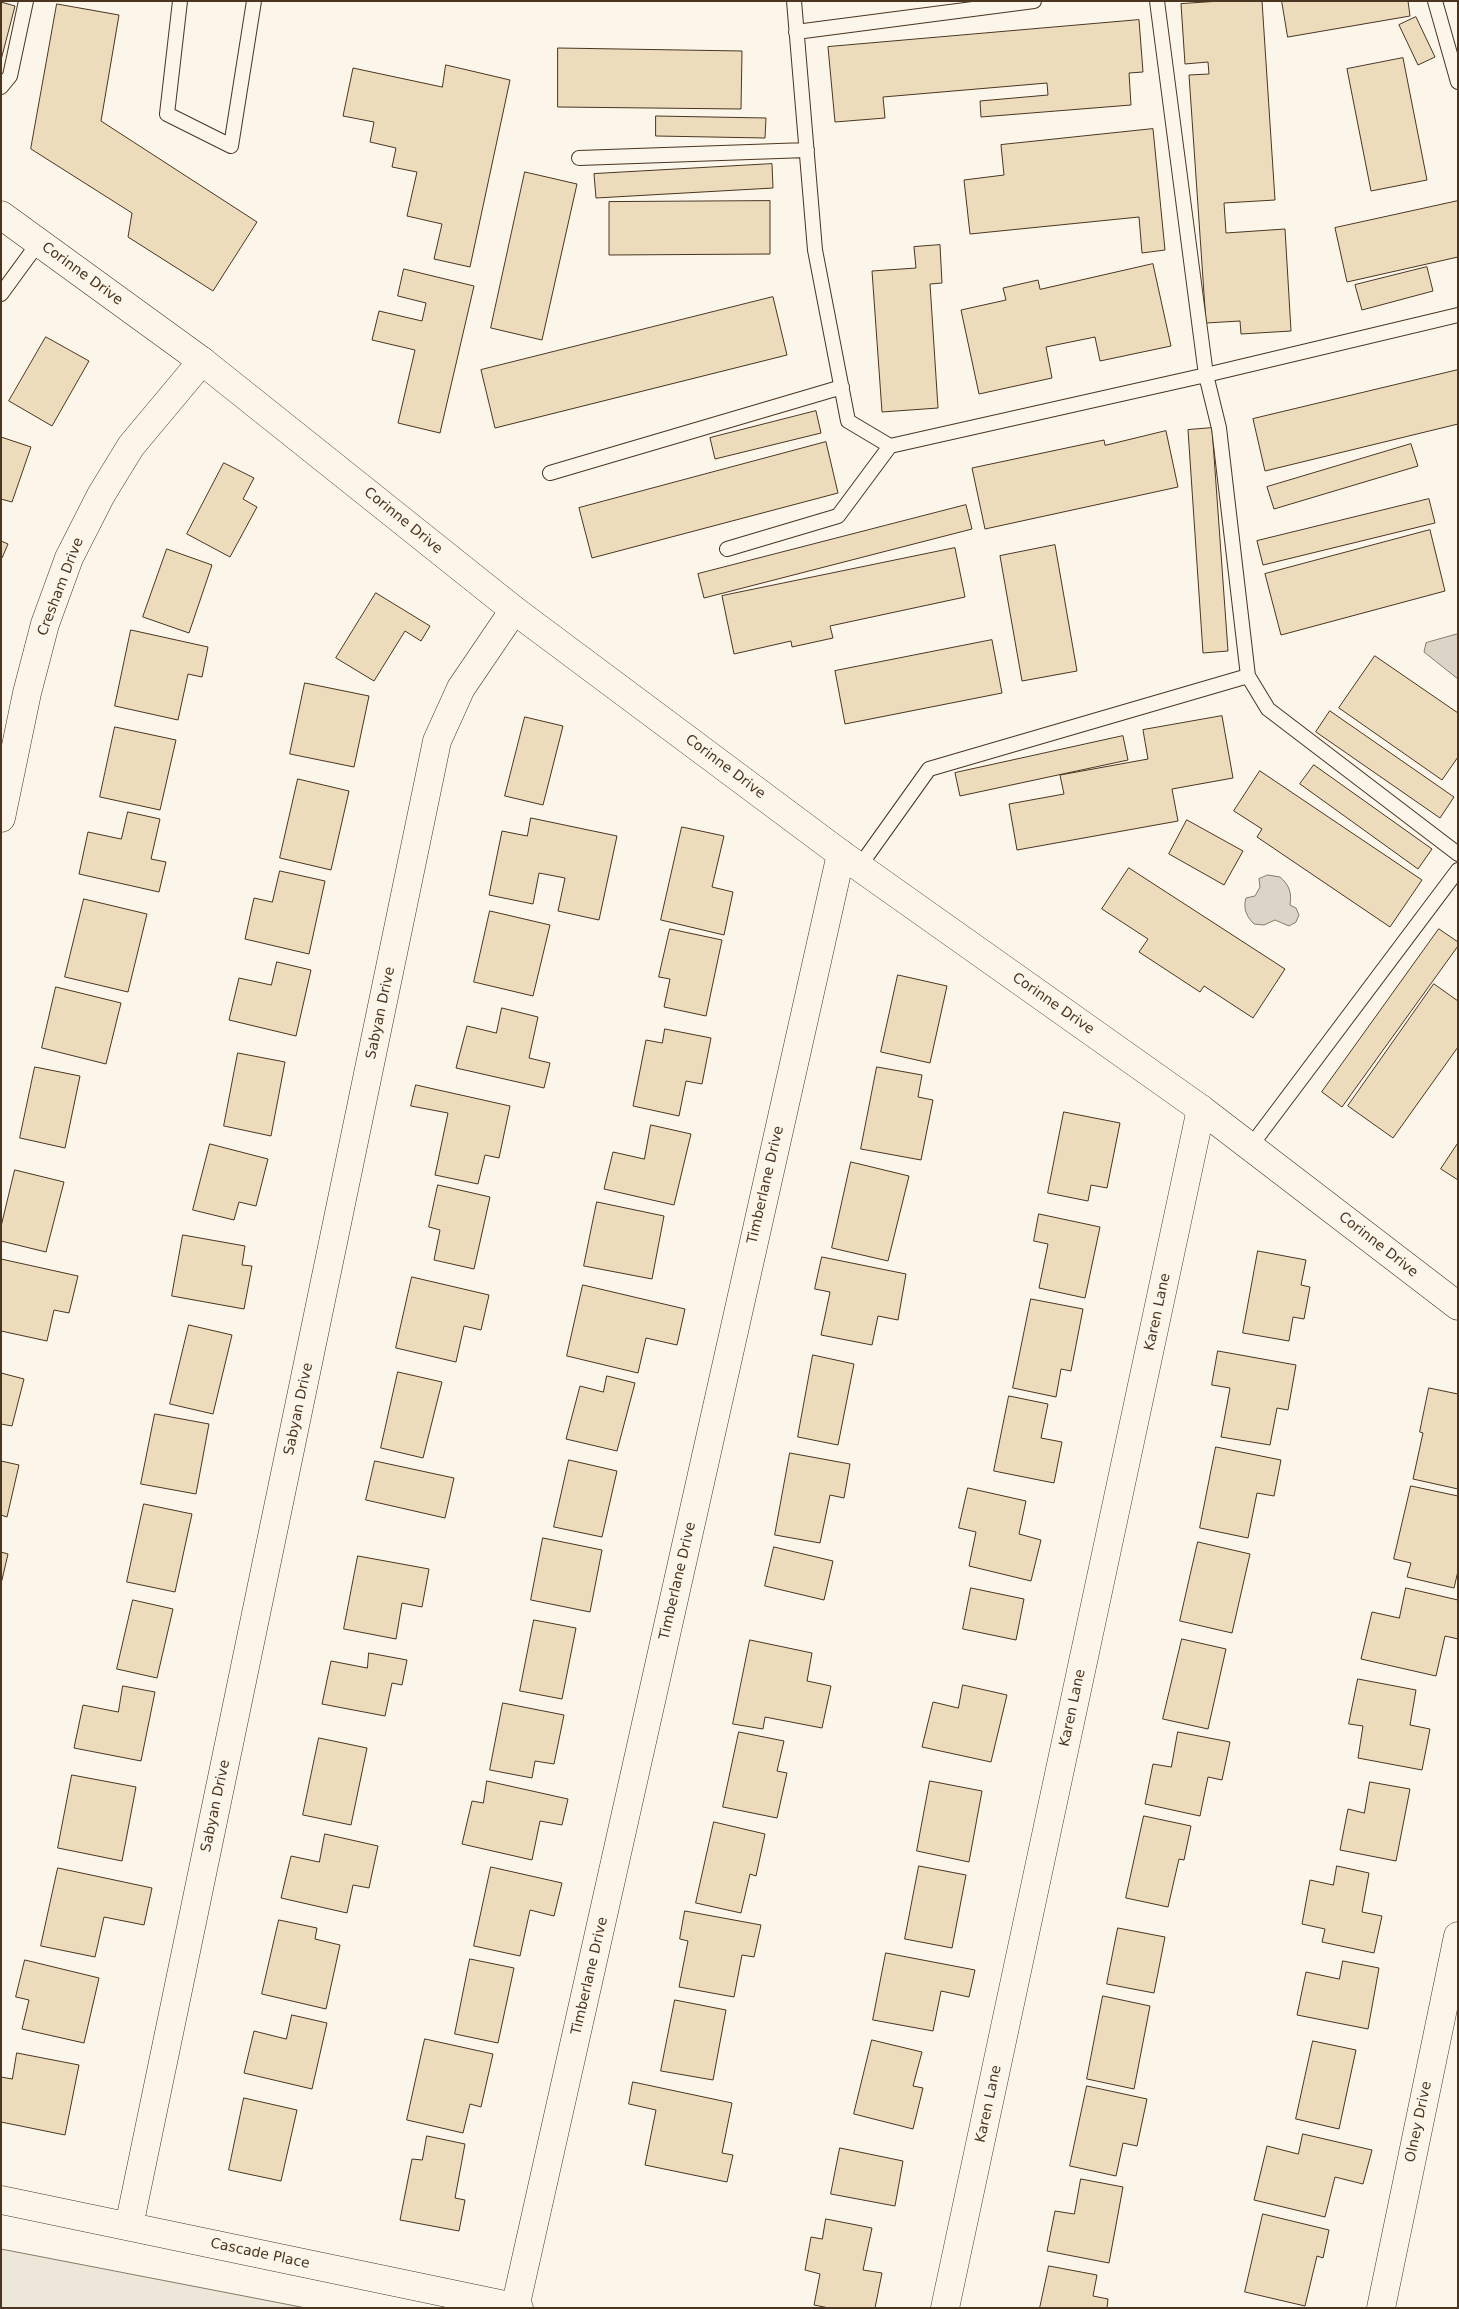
<!DOCTYPE html>
<html>
<head>
<meta charset="utf-8">
<style>
  body { margin:0 }
  #map { position:relative; width:1459px; height:2309px; overflow:hidden; background:#fbf6e9; font-family:"DejaVu Sans",sans-serif }
  canvas { display:block }
  .frame { position:absolute; inset:0; border:2px solid #4a3520; pointer-events:none }
</style>
</head>
<body>
<div id="map">
<canvas width="1459" height="2309"></canvas>
<div class="frame"></div>
</div>
<script>
const c = document.querySelector('canvas').getContext('2d');
c.lineJoin = 'round';
function fill(path, color) { c.fillStyle = color; c.fill(path, 'evenodd'); }
function trace(path, color, width, dash) { c.strokeStyle = color; c.lineWidth = width; c.lineCap = dash ? 'butt' : 'round'; c.setLineDash(dash || []); c.stroke(path); }
function drawText(font, color, halo, rows, align = 'center') {
  c.font = font + ' "DejaVu Sans",sans-serif'; c.lineWidth = 4; c.setLineDash([]); c.textBaseline = 'middle'; c.strokeStyle = halo; c.fillStyle = color; for (const [text, x, y, turn = 0] of rows) {
    c.save(); c.translate(x, y); c.rotate((+turn || 0) * Math.PI / 180); c.textAlign = isNaN(turn) ? turn : align; if (halo) c.strokeText(text, 0, 0); c.fillText(text, 0, 0); c.restore();
  }
}
const parking = new Path2D(`
  M 1,2249 L 306,2308 L 1,2308 Z`);
fill(parking, '#ede7d9');
trace(parking, '#887966', 1);
const water = new Path2D(`
  M 1458,634 L 1458,679 L 1424,652 L 1426,643 Z
  M 1268,875 L 1280,877 C 1289,885 1292,892 1290,905 L 1296,908 L 1299,915 L 1296,922 L 1289,926 L 1275,920 L 1264,925 L 1254,924 C 1246,916 1243,908 1246,898 L 1255,896 L 1260,887 L 1259,879 Z`);
fill(water, '#dcd4c6');
trace(water, '#887966', 1);
const building = new Path2D(`
  M 1221,1 L 1262,1 L 1275,200 L 1224,203 L 1226,233 L 1285,229 L 1291,331 L 1241,334 L 1240,321 L 1206,323 L 1189,75 L 1209,74 L 1208,62 L 1185,64 L 1181,4 Z
  M 1282,1 L 1408,1 L 1410,16 L 1288,37 Z
  M 1,2 L 15,6 L 1,60 Z
  M 57,4 L 119,15 L 101,121 L 257,222 L 213,291 L 128,237 L 132,213 L 31,149 Z
  M 1416,17 L 1435,57 L 1418,65 L 1399,25 Z
  M 1139,20 L 1143,72 L 1129,73 L 1131,105 L 981,117 L 980,101 L 1048,95 L 1047,83 L 883,97 L 885,118 L 835,122 L 828,47 Z
  M 558,48 L 742,51 L 741,109 L 558,107 Z
  M 1403,58 L 1427,180 L 1371,191 L 1347,69 Z
  M 446,65 L 510,80 L 470,267 L 434,259 L 442,224 L 407,216 L 417,172 L 392,167 L 396,148 L 370,142 L 374,122 L 343,116 L 353,68 L 442,87 Z
  M 656,116 L 766,118 L 765,138 L 656,136 Z
  M 1153,129 L 1165,250 L 1142,253 L 1139,217 L 970,234 L 964,180 L 1004,175 L 1001,145 Z
  M 772,164 L 773,188 L 596,198 L 594,174 Z
  M 525,172 L 577,184 L 542,340 L 491,328 Z
  M 770,201 L 770,254 L 609,255 L 609,202 Z
  M 1458,201 L 1458,257 L 1347,282 L 1335,228 Z
  M 940,245 L 942,283 L 930,284 L 938,408 L 882,412 L 872,271 L 916,268 L 914,247 Z
  M 1153,264 L 1171,346 L 1100,361 L 1095,337 L 1046,347 L 1052,378 L 979,394 L 961,310 L 1006,300 L 1003,288 L 1038,280 L 1040,289 Z
  M 1427,267 L 1433,291 L 1362,310 L 1355,285 Z
  M 404,269 L 474,286 L 440,433 L 398,423 L 415,350 L 372,340 L 379,311 L 422,321 L 426,303 L 398,296 Z
  M 773,297 L 787,355 L 495,428 L 481,370 Z
  M 46,337 L 89,361 L 52,426 L 9,401 Z
  M 1458,370 L 1458,424 L 1265,471 L 1253,419 Z
  M 816,411 L 821,433 L 715,459 L 710,438 Z
  M 1212,428 L 1228,651 L 1203,653 L 1188,430 Z
  M 1166,431 L 1178,487 L 985,529 L 972,468 L 1104,440 L 1105,445 Z
  M 1,437 L 31,447 L 12,502 L 1,499 Z
  M 826,442 L 838,493 L 592,558 L 579,508 Z
  M 1411,444 L 1418,466 L 1274,509 L 1267,487 Z
  M 224,463 L 254,478 L 243,499 L 257,507 L 230,557 L 187,534 Z
  M 1429,499 L 1435,523 L 1263,565 L 1257,541 Z
  M 966,505 L 972,529 L 704,598 L 698,574 Z
  M 1430,530 L 1445,591 L 1281,635 L 1265,574 Z
  M 1,541 L 8,544 L 2,558 L 1,558 Z
  M 1055,545 L 1077,671 L 1022,681 L 1000,556 Z
  M 955,548 L 965,597 L 830,626 L 833,638 L 792,647 L 791,641 L 734,654 L 722,596 Z
  M 167,549 L 212,565 L 189,633 L 143,617 Z
  M 376,593 L 430,626 L 421,641 L 405,631 L 374,681 L 336,658 Z
  M 131,630 L 208,647 L 202,677 L 188,674 L 178,720 L 115,706 Z
  M 992,640 L 1002,693 L 845,724 L 835,671 Z
  M 1375,656 L 1458,713 L 1458,757 L 1442,780 L 1339,708 Z
  M 305,683 L 369,696 L 354,767 L 290,754 Z
  M 1330,711 L 1454,797 L 1440,818 L 1316,732 Z
  M 1222,716 L 1233,778 L 1172,789 L 1178,821 L 1017,850 L 1009,804 L 1064,794 L 1060,775 L 1148,759 L 1143,730 Z
  M 525,717 L 563,726 L 543,805 L 505,796 Z
  M 115,727 L 176,740 L 160,810 L 100,797 Z
  M 1123,736 L 1128,760 L 960,796 L 955,773 Z
  M 1314,765 L 1432,849 L 1418,869 L 1300,784 Z
  M 1260,771 L 1422,880 L 1390,927 L 1257,837 L 1262,829 L 1234,811 Z
  M 298,779 L 349,791 L 331,870 L 280,858 Z
  M 128,812 L 160,819 L 151,859 L 166,862 L 159,892 L 79,874 L 88,832 L 121,839 Z
  M 531,818 L 617,836 L 599,920 L 558,911 L 565,878 L 539,873 L 533,904 L 489,895 L 502,831 L 527,836 Z
  M 1187,820 L 1243,851 L 1224,885 L 1169,854 Z
  M 682,827 L 724,836 L 712,887 L 733,892 L 724,935 L 661,920 Z
  M 1129,868 L 1285,969 L 1253,1018 L 1204,986 L 1200,992 L 1139,952 L 1148,939 L 1102,909 Z
  M 280,871 L 325,881 L 309,954 L 245,939 L 254,898 L 272,902 Z
  M 84,899 L 147,914 L 128,992 L 65,977 Z
  M 490,911 L 550,925 L 533,996 L 474,982 Z
  M 670,929 L 722,940 L 706,1016 L 664,1007 L 670,979 L 659,977 Z
  M 1439,929 L 1458,942 L 1458,946 L 1342,1107 L 1322,1092 Z
  M 277,962 L 311,970 L 296,1036 L 229,1020 L 239,978 L 271,985 Z
  M 898,975 L 947,986 L 930,1063 L 881,1052 Z
  M 1434,984 L 1458,1001 L 1458,1047 L 1393,1138 L 1348,1106 Z
  M 56,987 L 121,1003 L 106,1064 L 42,1048 Z
  M 502,1008 L 538,1017 L 529,1058 L 550,1063 L 544,1088 L 456,1068 L 467,1026 L 496,1033 Z
  M 665,1029 L 711,1038 L 702,1084 L 686,1081 L 679,1116 L 633,1106 L 646,1040 L 662,1043 Z
  M 238,1053 L 285,1062 L 271,1136 L 224,1126 Z
  M 35,1067 L 80,1076 L 65,1148 L 20,1138 Z
  M 877,1067 L 922,1075 L 918,1097 L 933,1100 L 921,1160 L 861,1149 Z
  M 416,1085 L 510,1106 L 499,1158 L 485,1155 L 478,1184 L 435,1175 L 448,1113 L 411,1106 Z
  M 1064,1112 L 1120,1123 L 1107,1188 L 1091,1185 L 1088,1201 L 1048,1193 Z
  M 651,1125 L 691,1134 L 674,1205 L 604,1189 L 613,1152 L 644,1159 Z
  M 1458,1143 L 1458,1180 L 1441,1169 Z
  M 210,1144 L 268,1159 L 256,1206 L 239,1202 L 234,1220 L 193,1210 Z
  M 851,1162 L 909,1176 L 888,1261 L 832,1248 Z
  M 15,1170 L 64,1182 L 46,1252 L 1,1241 L 1,1227 Z
  M 438,1185 L 490,1197 L 474,1269 L 434,1260 L 440,1230 L 429,1227 Z
  M 597,1202 L 664,1216 L 652,1279 L 584,1266 Z
  M 1039,1214 L 1100,1227 L 1085,1298 L 1039,1288 L 1048,1244 L 1034,1241 Z
  M 183,1235 L 245,1246 L 242,1265 L 252,1266 L 244,1309 L 172,1296 Z
  M 1258,1251 L 1306,1260 L 1301,1285 L 1310,1287 L 1304,1319 L 1293,1317 L 1289,1341 L 1243,1333 Z
  M 822,1257 L 906,1274 L 898,1320 L 878,1316 L 872,1345 L 821,1335 L 830,1292 L 815,1289 Z
  M 1,1259 L 78,1276 L 69,1313 L 54,1310 L 47,1341 L 1,1331 Z
  M 412,1277 L 489,1295 L 481,1330 L 464,1326 L 456,1362 L 396,1348 Z
  M 583,1285 L 685,1309 L 677,1345 L 646,1338 L 638,1373 L 567,1356 Z
  M 1031,1299 L 1083,1309 L 1071,1371 L 1061,1369 L 1056,1397 L 1013,1388 Z
  M 189,1325 L 232,1335 L 213,1414 L 170,1404 Z
  M 1218,1351 L 1296,1365 L 1288,1410 L 1277,1408 L 1270,1445 L 1221,1437 L 1230,1388 L 1212,1385 Z
  M 813,1355 L 854,1364 L 838,1445 L 798,1437 Z
  M 398,1372 L 442,1382 L 423,1458 L 381,1448 Z
  M 1,1373 L 24,1379 L 12,1426 L 1,1424 Z
  M 607,1376 L 635,1383 L 617,1451 L 566,1439 L 580,1386 L 603,1392 Z
  M 1429,1388 L 1458,1394 L 1458,1489 L 1413,1479 L 1423,1433 L 1420,1432 Z
  M 1009,1396 L 1048,1404 L 1041,1438 L 1062,1442 L 1054,1483 L 994,1471 Z
  M 155,1414 L 209,1424 L 196,1494 L 141,1484 Z
  M 1216,1447 L 1281,1460 L 1274,1496 L 1257,1493 L 1248,1538 L 1200,1528 Z
  M 790,1453 L 850,1464 L 844,1498 L 830,1495 L 820,1543 L 775,1535 Z
  M 569,1460 L 617,1471 L 602,1537 L 554,1527 Z
  M 1,1461 L 19,1465 L 7,1517 L 1,1515 Z
  M 375,1461 L 454,1478 L 445,1518 L 366,1500 Z
  M 1411,1486 L 1458,1496 L 1458,1571 L 1454,1588 L 1407,1577 L 1411,1563 L 1394,1559 Z
  M 968,1488 L 1026,1501 L 1019,1534 L 1041,1540 L 1031,1581 L 969,1566 L 976,1532 L 959,1528 Z
  M 144,1504 L 192,1514 L 175,1592 L 127,1582 Z
  M 543,1538 L 602,1550 L 590,1612 L 531,1600 Z
  M 1198,1542 L 1250,1554 L 1232,1633 L 1180,1621 Z
  M 774,1547 L 833,1561 L 824,1600 L 765,1586 Z
  M 1,1552 L 8,1554 L 1,1584 Z
  M 358,1556 L 429,1569 L 422,1607 L 402,1603 L 396,1639 L 344,1629 Z
  M 971,1588 L 1024,1599 L 1016,1640 L 963,1629 Z
  M 1406,1588 L 1458,1600 L 1458,1639 L 1445,1636 L 1436,1676 L 1361,1659 L 1372,1612 L 1399,1618 Z
  M 133,1600 L 173,1609 L 157,1678 L 117,1669 Z
  M 534,1620 L 576,1628 L 562,1699 L 520,1691 Z
  M 1182,1639 L 1226,1649 L 1208,1729 L 1163,1719 Z
  M 750,1640 L 812,1653 L 807,1681 L 831,1686 L 822,1728 L 765,1717 L 763,1729 L 733,1724 Z
  M 369,1653 L 407,1660 L 402,1685 L 392,1683 L 385,1716 L 322,1704 L 331,1661 L 367,1668 Z
  M 1358,1679 L 1416,1690 L 1410,1725 L 1430,1729 L 1422,1770 L 1358,1758 L 1363,1726 L 1349,1724 Z
  M 963,1685 L 1007,1695 L 991,1762 L 922,1747 L 933,1702 L 958,1708 Z
  M 123,1686 L 155,1692 L 141,1761 L 74,1748 L 83,1705 L 118,1712 Z
  M 503,1703 L 564,1715 L 554,1764 L 535,1761 L 532,1778 L 490,1770 Z
  M 739,1732 L 784,1741 L 777,1771 L 787,1773 L 777,1818 L 723,1807 Z
  M 1178,1732 L 1230,1742 L 1222,1780 L 1208,1777 L 1200,1816 L 1145,1804 L 1153,1764 L 1171,1767 Z
  M 319,1738 L 367,1748 L 351,1825 L 303,1815 Z
  M 72,1775 L 136,1787 L 122,1861 L 58,1848 Z
  M 487,1781 L 568,1799 L 562,1825 L 540,1821 L 532,1860 L 462,1844 L 472,1801 L 483,1803 Z
  M 930,1781 L 982,1791 L 969,1862 L 917,1851 Z
  M 1370,1782 L 1410,1789 L 1396,1861 L 1340,1850 L 1348,1809 L 1364,1813 Z
  M 1144,1816 L 1191,1826 L 1184,1860 L 1179,1859 L 1168,1907 L 1126,1898 Z
  M 714,1822 L 765,1834 L 756,1876 L 750,1874 L 741,1913 L 696,1903 Z
  M 325,1834 L 378,1846 L 369,1888 L 353,1885 L 347,1913 L 281,1898 L 291,1856 L 319,1862 Z
  M 919,1866 L 966,1875 L 952,1948 L 905,1939 Z
  M 1337,1866 L 1369,1873 L 1362,1912 L 1382,1916 L 1374,1953 L 1322,1942 L 1325,1929 L 1302,1924 L 1310,1880 L 1333,1885 Z
  M 491,1867 L 562,1883 L 554,1916 L 530,1910 L 520,1956 L 474,1946 Z
  M 58,1868 L 152,1888 L 144,1925 L 104,1917 L 95,1957 L 41,1946 Z
  M 685,1911 L 761,1925 L 754,1957 L 742,1955 L 734,1997 L 679,1987 L 688,1941 L 680,1939 Z
  M 279,1920 L 317,1928 L 315,1939 L 340,1945 L 326,2009 L 262,1994 Z
  M 1118,1928 L 1165,1937 L 1154,1993 L 1107,1984 Z
  M 886,1953 L 975,1970 L 969,1997 L 941,1991 L 933,2031 L 873,2020 Z
  M 470,1959 L 514,1968 L 498,2043 L 455,2034 Z
  M 25,1960 L 99,1978 L 84,2043 L 22,2029 L 29,2000 L 16,1997 Z
  M 1343,1961 L 1379,1968 L 1368,2029 L 1297,2015 L 1306,1972 L 1339,1979 Z
  M 1103,1996 L 1150,2006 L 1134,2089 L 1087,2079 Z
  M 675,2000 L 726,2010 L 713,2080 L 661,2071 Z
  M 292,2015 L 327,2023 L 312,2089 L 244,2073 L 254,2031 L 286,2039 Z
  M 425,2039 L 493,2054 L 481,2107 L 470,2104 L 463,2133 L 407,2120 Z
  M 872,2040 L 922,2052 L 913,2086 L 923,2088 L 913,2129 L 854,2114 Z
  M 1313,2041 L 1356,2050 L 1339,2129 L 1296,2119 Z
  M 17,2053 L 79,2065 L 65,2135 L 1,2122 L 1,2077 L 12,2079 Z
  M 633,2082 L 732,2103 L 722,2153 L 733,2155 L 727,2182 L 645,2165 L 656,2110 L 629,2104 Z
  M 1087,2086 L 1147,2099 L 1137,2146 L 1123,2143 L 1116,2176 L 1070,2166 Z
  M 244,2098 L 297,2110 L 281,2181 L 229,2170 Z
  M 1303,2134 L 1372,2150 L 1363,2184 L 1335,2177 L 1325,2217 L 1254,2200 L 1267,2146 L 1298,2154 Z
  M 427,2136 L 465,2144 L 455,2198 L 465,2200 L 459,2231 L 400,2220 L 412,2159 L 422,2160 Z
  M 840,2148 L 903,2161 L 895,2206 L 831,2194 Z
  M 1081,2179 L 1123,2187 L 1109,2263 L 1047,2251 L 1055,2211 L 1074,2214 Z
  M 1263,2214 L 1329,2230 L 1323,2258 L 1317,2256 L 1305,2306 L 1245,2292 Z
  M 826,2219 L 872,2228 L 863,2270 L 882,2273 L 875,2308 L 829,2308 L 814,2305 L 820,2274 L 805,2270 L 811,2237 L 822,2239 Z
  M 1049,2266 L 1097,2275 L 1093,2296 L 1108,2299 L 1107,2308 L 1040,2308 Z`);
fill(building, '#ecdcbc');
trace(building, '#4a3520', 1);
const lane = new Path2D(`
  M 180,1 L 167,114 L 231,146 L 254,1
  M 794,1 L 815,250 L 848,421 L 890,446
  M 1157,1 L 1206,375 L 1458,315
  M 1435,1 L 1458,82
  M 796,32 L 1034,1
  M 1,87 L 10,76 L 26,1
  M 579,158 L 807,150
  M 1,294 L 39,242
  M 550,473 L 842,387
  M 727,549 L 838,516 L 890,446 L 1206,375 L 1219,428 L 1248,676
  M 859,867 L 929,769 L 1248,676 L 1268,709 L 1458,854
  M 1250,1147 L 1458,870`);
const street = new Path2D(`
  M 1,818 L 27,693 L 45,624 L 69,558 L 101,495 L 131,446 L 202,361
  M 1,2200 L 519,2308
  M 129,2226 L 437,741 L 461,688 L 514,610
  M 515,2308 L 841,854
  M 945,2308 L 1201,1109
  M 1381,2308 L 1458,1936`);
const secondary = new Path2D(`
  M 1,215 L 202,361 L 514,610 L 841,854 L 1201,1109 L 1458,1306`);
trace(lane, '#4a3520', 16);
trace(street, '#4a3520', 29);
trace(secondary, '#4a3520', 29);
trace(lane, '#fbf6e9', 14);
trace(street, '#fbf6e9', 28);
trace(secondary, '#fbf6e9', 28);
drawText('14px', '#4a3520', '#fbf6e9', [
  ["Corinne Drive",82,274,36],
  ["Corinne Drive",403,521,39],
  ["Cresham Drive",61,587,-69],
  ["Corinne Drive",725,767,37],
  ["Corinne Drive",1053,1004,35],
  ["Sabyan Drive",381,1013,-78],
  ["Timberlane Drive",766,1185,-77],
  ["Corinne Drive",1378,1245,38],
  ["Karen Lane",1158,1312,-78],
  ["Sabyan Drive",299,1409,-78],
  ["Timberlane Drive",678,1581,-77],
  ["Karen Lane",1073,1708,-78],
  ["Sabyan Drive",216,1806,-78],
  ["Timberlane Drive",590,1976,-77],
  ["Karen Lane",989,2104,-78],
  ["Olney Drive",1419,2122,-78],
  ["Cascade Place",260,2254,12]
]);
</script>
</body>
</html>
